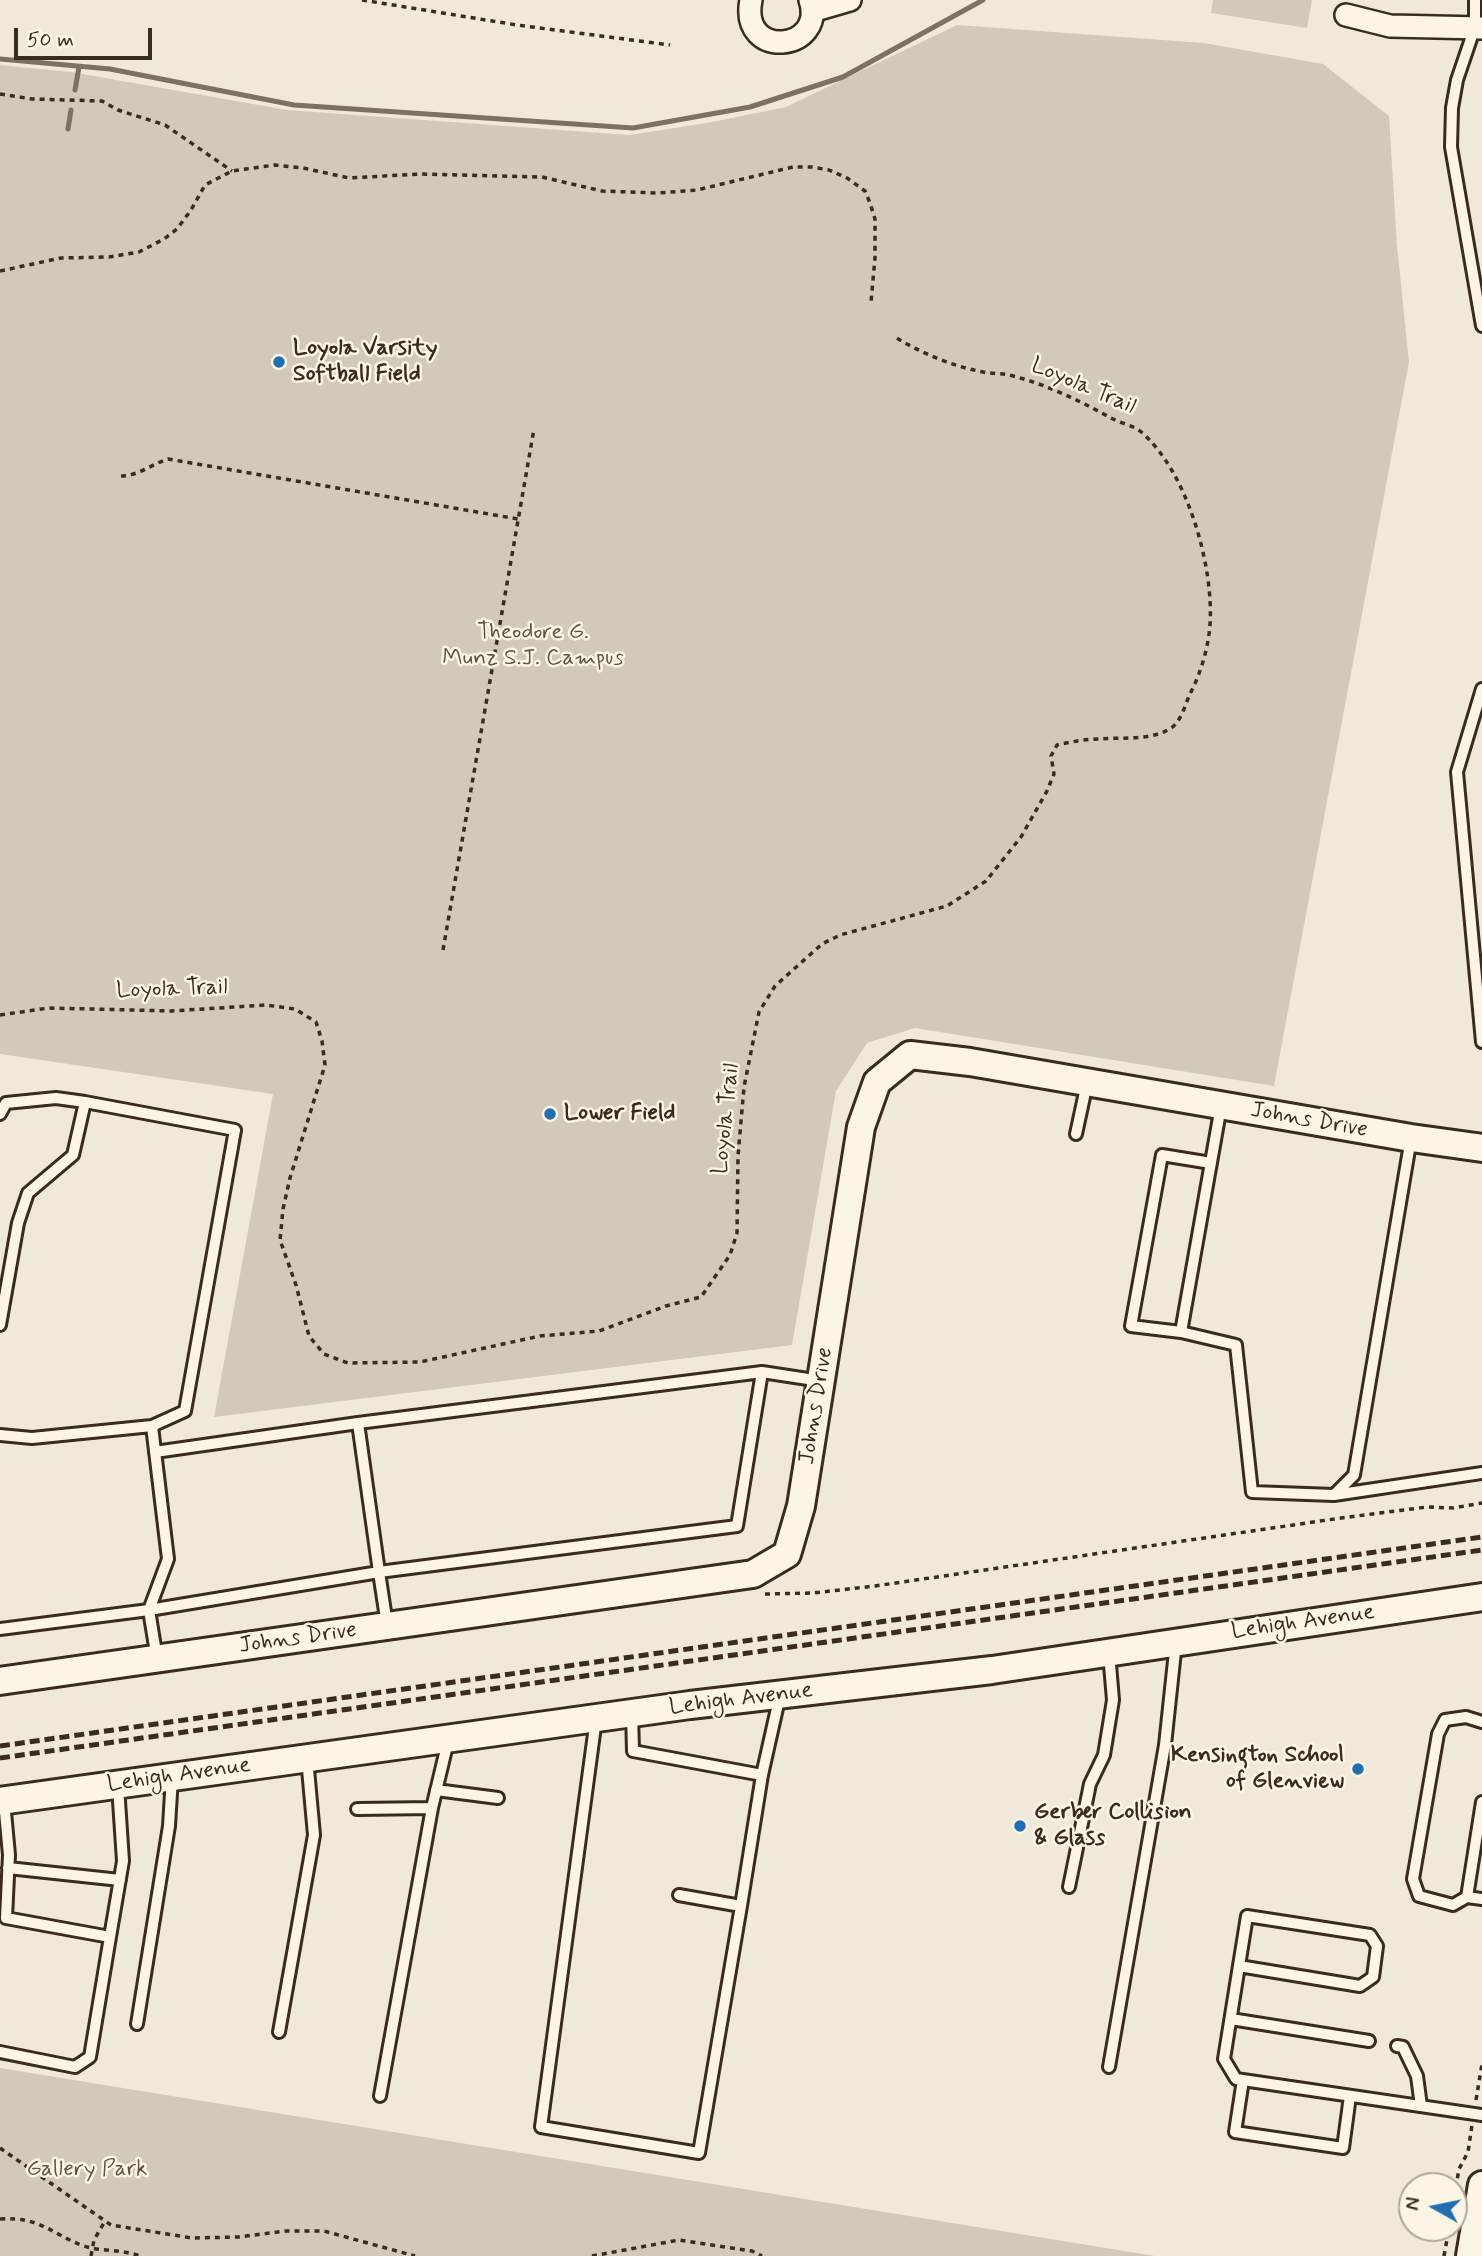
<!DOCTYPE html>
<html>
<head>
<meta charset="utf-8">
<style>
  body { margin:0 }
  #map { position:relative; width:1482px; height:2256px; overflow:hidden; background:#f0e9d9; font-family:Mynerve,sans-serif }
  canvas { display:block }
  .north { position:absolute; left:1398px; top:2172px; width:70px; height:70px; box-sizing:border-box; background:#fcf5e5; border:2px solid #afa495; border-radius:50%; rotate:279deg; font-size:19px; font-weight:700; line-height:28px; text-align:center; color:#3b2a1e }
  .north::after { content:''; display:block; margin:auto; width:24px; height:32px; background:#1f6fb2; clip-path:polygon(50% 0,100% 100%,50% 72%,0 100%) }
  .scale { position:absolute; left:14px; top:28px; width:138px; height:32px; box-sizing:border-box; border:4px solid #3b2a1e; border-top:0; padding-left:9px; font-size:21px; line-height:24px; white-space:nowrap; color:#3b2a1e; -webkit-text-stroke:5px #fcf5e5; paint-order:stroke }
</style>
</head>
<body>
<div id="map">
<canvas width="1482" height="2256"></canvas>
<div class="north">N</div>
<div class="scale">50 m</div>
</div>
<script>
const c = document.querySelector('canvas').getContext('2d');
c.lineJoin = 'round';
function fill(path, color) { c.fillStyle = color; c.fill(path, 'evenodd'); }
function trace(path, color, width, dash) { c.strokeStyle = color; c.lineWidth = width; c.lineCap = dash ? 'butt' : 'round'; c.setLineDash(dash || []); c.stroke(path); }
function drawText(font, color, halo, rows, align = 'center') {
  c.font = font + ' Mynerve,sans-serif'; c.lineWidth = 5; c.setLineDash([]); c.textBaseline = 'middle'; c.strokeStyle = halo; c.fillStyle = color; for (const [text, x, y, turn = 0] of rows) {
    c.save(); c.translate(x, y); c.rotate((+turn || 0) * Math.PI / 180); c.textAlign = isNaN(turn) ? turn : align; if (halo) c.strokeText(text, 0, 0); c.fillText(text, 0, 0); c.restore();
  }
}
fill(new Path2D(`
  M 1213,0 L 1312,0 L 1307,28 L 1211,13 Z
  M 957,25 L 1204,43 L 1323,64 L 1389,116 L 1397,246 L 1409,362 L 1274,1086 L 915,1028 L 867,1043 L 836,1091 L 792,1345 L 214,1417 L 273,1094 L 0,1054 L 0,65 L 71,72 L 287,110 L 629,135 L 707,123 L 786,107 Z
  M 0,2068 L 1155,2256 L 0,2256 Z`), '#d2c9ba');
trace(new Path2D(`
  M 0,59 L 110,69 L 294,105 L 633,128 L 750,107 L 843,77 L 983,0
  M 75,90 L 79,67
  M 68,129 L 71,110`), '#7e7163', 5);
const service = new Path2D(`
  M 1475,0 L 1475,27 L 1457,80 L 1452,108 L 1451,147 L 1482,326
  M 1482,689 L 1457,772 L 1482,1042
  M 1221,1106 L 1181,1332 L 1236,1345 L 1252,1492 L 1334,1495 L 1354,1475 L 1411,1138
  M 0,1114 L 6,1103 L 56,1098 L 85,1102
  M 1076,1134 L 1087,1083
  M 0,1325 L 18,1223 L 28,1193 L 73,1155 L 85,1102 L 235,1130 L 185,1411 L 152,1426 L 32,1438 L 0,1435
  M 1181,1332 L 1131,1326 L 1162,1155 L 1211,1163
  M 358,1423 L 762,1372
  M 1334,1495 L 1482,1473
  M 149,1610 L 379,1572 L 358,1423 L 155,1452
  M 149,1610 L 168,1559 L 152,1426
  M 387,1625 L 379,1572 L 737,1526 L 762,1372 L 821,1381
  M 0,1629 L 149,1610 L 157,1659
  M 632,1713 L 633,1751 L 762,1775 L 780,1695
  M 596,1719 L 541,2127 L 699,2153 L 741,1906
  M 1482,1722 L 1466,1717 L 1445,1720 L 1438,1734 L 1413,1879 L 1419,1896 L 1453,1905 L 1467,1897 L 1482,1899
  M 436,1790 L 498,1798
  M 4,1801 L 9,1855 L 6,1918 L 110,1937 L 123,1861 L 118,1786
  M 357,1809 L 432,1808 L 448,1741
  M 8,1868 L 120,1880
  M 1069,1887 L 1090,1784 L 1104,1755 L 1113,1700 L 1109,1653
  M 679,1895 L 741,1906 L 762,1775
  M 1467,1897 L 1482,1802
  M 1239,1966 L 1360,1986 L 1373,1977 L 1377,1946 L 1370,1935 L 1247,1916 L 1224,2059 L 1236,2079 L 1482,2115
  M 1231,2019 L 1369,2041
  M 137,2024 L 169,1826 L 172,1777
  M 279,2032 L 314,1835 L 307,1758
  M 1397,2046 L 1403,2047 L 1417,2076 L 1421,2106
  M 0,2052 L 75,2067 L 90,2057 L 110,1937
  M 1109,2067 L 1165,1745 L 1176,1642
  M 1243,2080 L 1235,2132 L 1343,2148 L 1350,2096
  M 380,2096 L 432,1808`);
const minor = new Path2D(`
  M 751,0 C 739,61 827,51 810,0
  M 812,11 L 850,0
  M 1346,15 L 1390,26 L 1482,28`);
const tertiary = new Path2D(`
  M 0,1681 L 753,1574 L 787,1554 L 801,1506 L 861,1127 L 877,1082 L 910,1055 L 970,1062 L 1411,1138 L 1482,1148
  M 0,1801 L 690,1705 L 992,1670 L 1482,1597
  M 1470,2256 L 1482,2185`);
trace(service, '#3b2a1e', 16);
trace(minor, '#3b2a1e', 26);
trace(tertiary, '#3b2a1e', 32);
trace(new Path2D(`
  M 362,0 L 517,25 L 670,45
  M 0,94 L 32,99 L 102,101 L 118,110 L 165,125 L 232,171
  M 0,271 L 61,258 L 109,257 L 139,252 L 164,239 L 177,229 L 191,210 L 205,185 L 232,171 L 246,169 L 275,165 L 303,168 L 349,178 L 420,174 L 542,177 L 602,191 L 658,193 L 697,190 L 793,167 L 812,167 L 829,170 L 847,178 L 865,191 L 870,203 L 875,219 L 875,258 L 871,302
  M 121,476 C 138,476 152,464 168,459 L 518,519
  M 443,950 L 534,429
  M 0,1015 L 49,1008 L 171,1011 L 266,1005 L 295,1009 L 316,1022 L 322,1041 L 325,1065 L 290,1178 L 283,1209 L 280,1240 L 296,1285 L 309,1336 L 324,1354 L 348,1363 L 420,1362 L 540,1336 L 599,1331 L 666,1306 L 701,1297 L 730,1255 L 737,1233 L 738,1156 L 744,1087 L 759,1012 L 775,986 L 822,944 L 840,935 L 947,906 L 986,881 L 1021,837 L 1047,791 L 1054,774 L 1051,756 L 1057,745 C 1071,742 1085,739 1099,739 C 1123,737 1151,741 1171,728 C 1180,723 1185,706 1189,696 C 1200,675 1208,650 1210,625 C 1214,566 1187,470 1140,431 C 1132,425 1120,423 1111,418 C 1078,400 1046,384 1009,375 C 1001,373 992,374 983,372 C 952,366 921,353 895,337
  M 765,1594 L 813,1593 L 875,1586 L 1341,1518 L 1427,1507 L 1453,1508 L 1482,1503
  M 1476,2100 L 1482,2064
  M 0,2148 L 111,2225 L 192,2238 L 238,2237 L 286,2231 L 324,2231 L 415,2256
  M 1454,2198 L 1459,2169 L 1468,2152 L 1472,2125
  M 0,2219 C 40,2216 51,2234 84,2246 C 102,2252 122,2249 140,2256
  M 91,2256 L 94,2240 L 105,2221
  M 592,2256 L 679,2240 L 752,2251 L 762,2256
  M 1444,2256 L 1449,2228`), '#3b2a1e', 3.5, [5, 5]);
trace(service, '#fcf5e5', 10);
trace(minor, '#fcf5e5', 21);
trace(tertiary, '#fcf5e5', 26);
trace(new Path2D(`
  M 0,1746 L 1482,1537
  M 0,1758 L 1482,1550`), '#3b2a1e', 5, [10, 5]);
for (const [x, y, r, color] of [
  [279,362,7,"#1f6fb2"],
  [550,1114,7,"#1f6fb2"],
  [1358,1769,7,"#1f6fb2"],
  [1020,1826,7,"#1f6fb2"]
]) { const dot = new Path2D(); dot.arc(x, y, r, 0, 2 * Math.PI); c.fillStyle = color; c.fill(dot); trace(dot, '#fcf5e5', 2.5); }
drawText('bold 23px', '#3b2a1e', '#fcf5e5', [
  ["Loyola Varsity",293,349],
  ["Softball Field",293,375],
  ["Lower Field",564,1114],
  ["Kensington School",1344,1756,"right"],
  ["of Glenview",1344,1782,"right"],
  ["Gerber Collision",1034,1813],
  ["& Glass",1034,1839]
], 'left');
drawText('23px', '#3b2a1e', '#fcf5e5', [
  ["Loyola Trail",1083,387,23],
  ["Loyola Trail",172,990,-2],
  ["Loyola Trail",727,1119,-84],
  ["Johns Drive",1309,1121,10],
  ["Johns Drive",817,1406,-81],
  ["Lehigh Avenue",1303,1623,-8],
  ["Johns Drive",298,1639,-8],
  ["Lehigh Avenue",741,1700,-7],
  ["Lehigh Avenue",179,1776,-8]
]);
drawText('23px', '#615245', '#fcf5e5', [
  ["Theodore G.",533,633],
  ["Munz S.J. Campus",533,659],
  ["Gallery Park",87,2170]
]);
</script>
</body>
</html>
